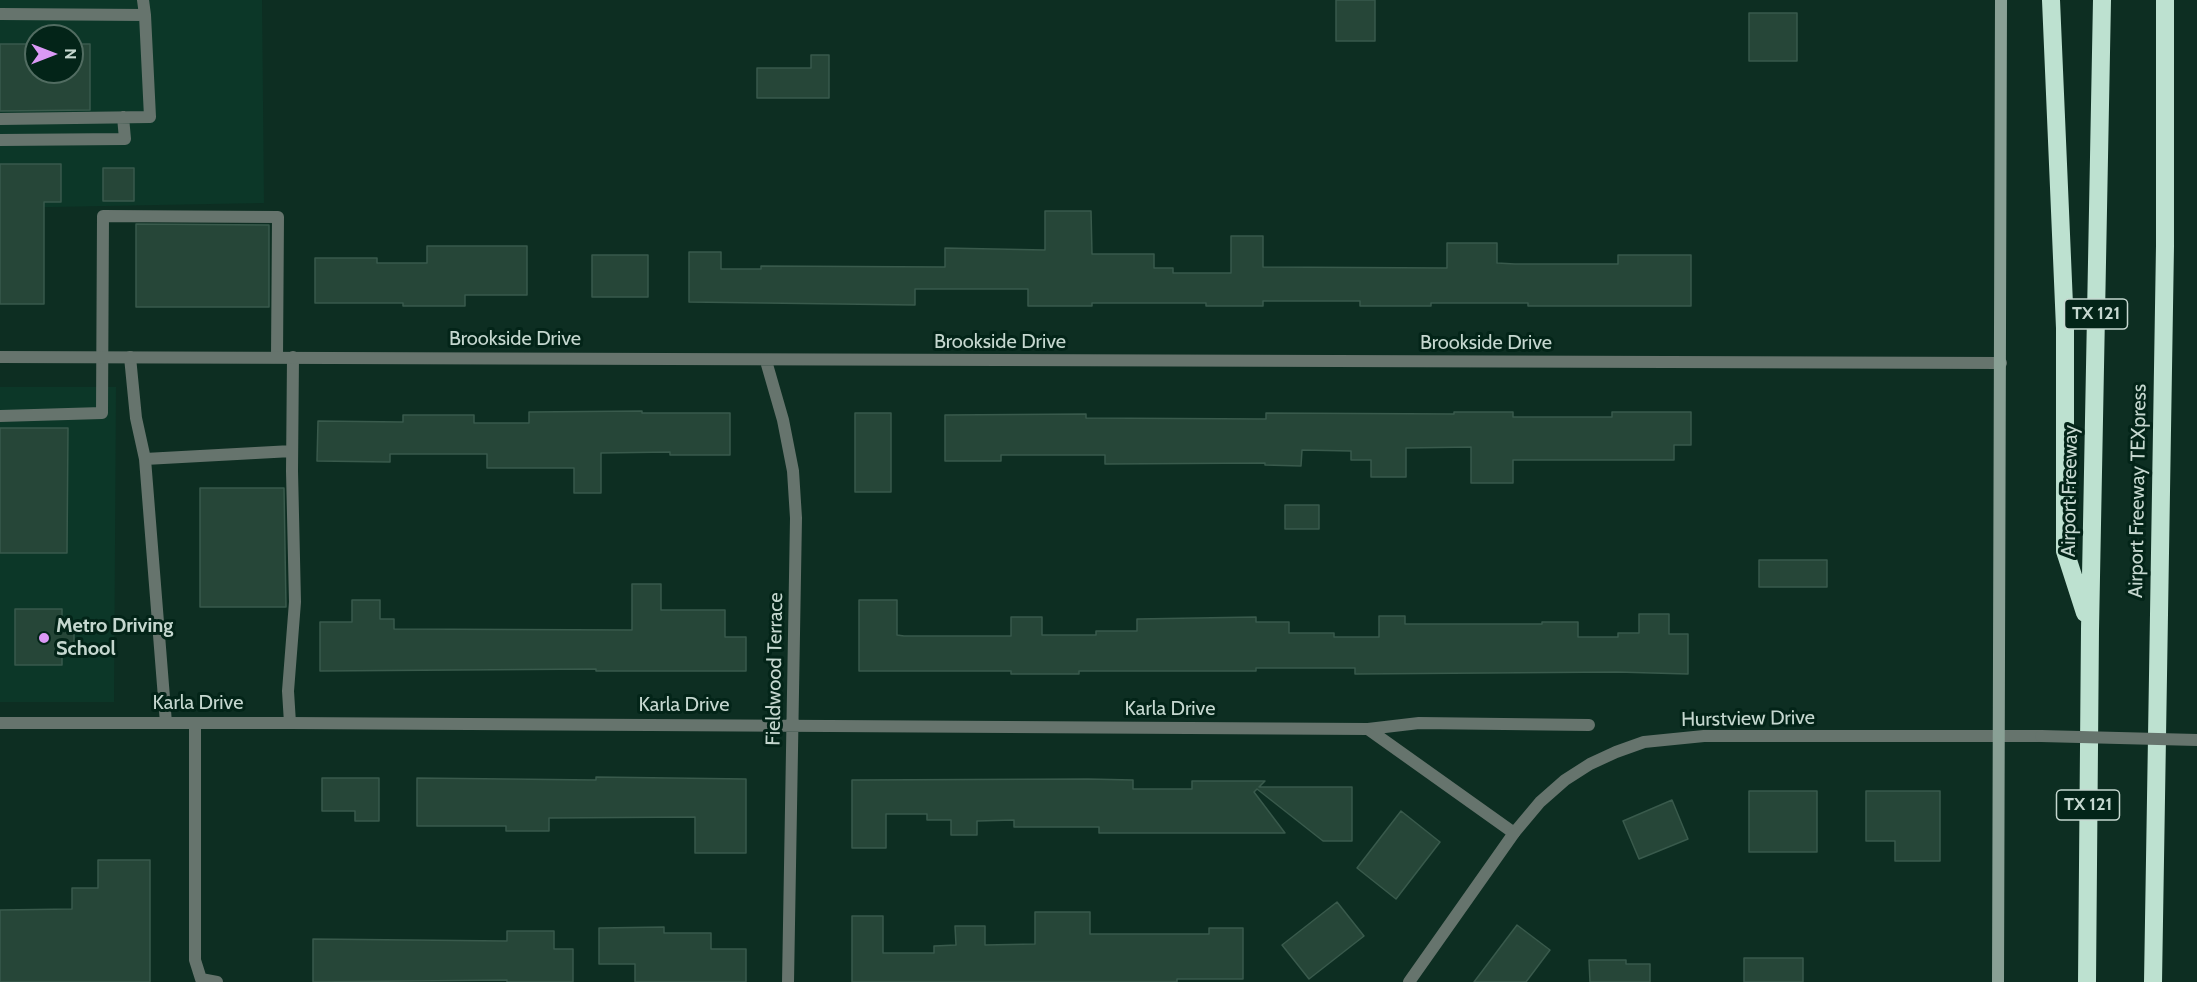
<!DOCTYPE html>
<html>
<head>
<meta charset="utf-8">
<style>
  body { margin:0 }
  #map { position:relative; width:2197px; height:982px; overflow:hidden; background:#0d2e22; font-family:Cabin,sans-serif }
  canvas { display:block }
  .north { position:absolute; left:24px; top:24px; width:60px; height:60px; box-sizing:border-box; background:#032418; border:2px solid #516c61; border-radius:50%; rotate:90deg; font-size:16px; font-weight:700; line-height:24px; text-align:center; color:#c5d7cf }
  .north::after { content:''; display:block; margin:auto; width:21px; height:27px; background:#db99f6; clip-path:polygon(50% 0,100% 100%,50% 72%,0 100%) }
</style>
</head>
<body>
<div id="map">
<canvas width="2197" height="982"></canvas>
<div class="north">N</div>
</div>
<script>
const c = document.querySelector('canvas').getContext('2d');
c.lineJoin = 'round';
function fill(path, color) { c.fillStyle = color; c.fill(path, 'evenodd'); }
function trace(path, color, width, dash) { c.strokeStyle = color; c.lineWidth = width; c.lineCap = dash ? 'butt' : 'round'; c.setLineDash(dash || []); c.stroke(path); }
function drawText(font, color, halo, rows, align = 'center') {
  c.font = font + ' Cabin,sans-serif'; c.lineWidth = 6; c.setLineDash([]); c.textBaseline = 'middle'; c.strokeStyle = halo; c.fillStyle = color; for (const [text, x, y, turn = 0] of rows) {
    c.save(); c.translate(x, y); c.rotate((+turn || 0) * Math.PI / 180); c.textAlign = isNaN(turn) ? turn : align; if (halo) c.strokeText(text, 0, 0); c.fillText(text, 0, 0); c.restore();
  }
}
fill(new Path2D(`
  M 0,0 L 262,0 L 264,203 L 0,208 ZM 36,36 L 72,36 L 72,72 L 36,72 Z
  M 0,387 L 116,387 L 114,702 L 0,702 Z`), '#0c3728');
const building = new Path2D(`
  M 1336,0 L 1375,0 L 1375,41 L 1336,41 Z
  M 1749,13 L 1797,13 L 1797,61 L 1749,61 Z
  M 0,44 L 36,44 L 36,72 L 72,72 L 72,44 L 90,44 L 90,110 L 0,111 Z
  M 811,55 L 829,55 L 829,98 L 757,98 L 757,68 L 811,68 Z
  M 0,164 L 61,164 L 61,202 L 44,202 L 44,304 L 0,304 Z
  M 103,168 L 134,168 L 134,201 L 103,201 Z
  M 1045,211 L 1091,211 L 1092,254 L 1154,254 L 1154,268 L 1173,268 L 1173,273 L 1231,273 L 1231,236 L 1263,236 L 1263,267 L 1447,268 L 1447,243 L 1497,243 L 1497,263 L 1515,264 L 1618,264 L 1618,255 L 1691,255 L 1691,306 L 1528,306 L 1528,303 L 1431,303 L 1431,306 L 1360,306 L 1360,301 L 1263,301 L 1263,306 L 1206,306 L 1206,303 L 1092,303 L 1092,306 L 1028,306 L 1028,289 L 915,289 L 915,305 L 689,302 L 689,252 L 721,252 L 721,269 L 761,269 L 761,266 L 945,267 L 945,248 L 1045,250 Z
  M 136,224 L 269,225 L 269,307 L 136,307 Z
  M 427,246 L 527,246 L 527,295 L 465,295 L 465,306 L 403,306 L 403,303 L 315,303 L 315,258 L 377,258 L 377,263 L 427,263 Z
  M 592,255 L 648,255 L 648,297 L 592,297 Z
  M 642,411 L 642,413 L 730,413 L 730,455 L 670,455 L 670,452 L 601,453 L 601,493 L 574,493 L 574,468 L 487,468 L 487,454 L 390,454 L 390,462 L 317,461 L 318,421 L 403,422 L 403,415 L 474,415 L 474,423 L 529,423 L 529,412 Z
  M 1454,412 L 1513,412 L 1513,417 L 1612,417 L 1612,412 L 1691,412 L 1691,445 L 1674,445 L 1674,460 L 1513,460 L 1513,483 L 1471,483 L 1471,447 L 1406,448 L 1406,477 L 1371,477 L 1371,460 L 1351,460 L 1351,451 L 1302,450 L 1301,466 L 1265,465 L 1265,463 L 1105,464 L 1105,455 L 1001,455 L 1001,461 L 945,461 L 945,415 L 1086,414 L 1086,418 L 1266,419 L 1266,413 L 1454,414 Z
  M 855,413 L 891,413 L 891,492 L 855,492 Z
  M 0,428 L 68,428 L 67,553 L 0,553 Z
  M 200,488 L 284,488 L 286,607 L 200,607 Z
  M 1285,505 L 1319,505 L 1319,529 L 1285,529 Z
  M 1759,560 L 1827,560 L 1827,587 L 1759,587 Z
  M 632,584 L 661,584 L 661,610 L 725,610 L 725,637 L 746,637 L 746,671 L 596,671 L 596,669 L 320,671 L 320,622 L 352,622 L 352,600 L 380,600 L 380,619 L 394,619 L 394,629 L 632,630 Z
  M 859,600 L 897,600 L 897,635 L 904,636 L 1011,636 L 1011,617 L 1042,617 L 1042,635 L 1096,635 L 1096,631 L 1137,631 L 1137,619 L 1256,617 L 1256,622 L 1289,622 L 1289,633 L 1334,633 L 1334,637 L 1379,637 L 1379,616 L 1405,616 L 1405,624 L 1542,624 L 1542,622 L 1578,622 L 1578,637 L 1618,637 L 1618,633 L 1639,633 L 1639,614 L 1669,614 L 1669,634 L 1688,634 L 1688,674 L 1617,672 L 1355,674 L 1355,668 L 1256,668 L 1256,671 L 1079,671 L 1079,674 L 1011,674 L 1011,671 L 859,671 Z
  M 15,609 L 62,609 L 62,625 L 74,625 L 74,651 L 62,651 L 62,665 L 15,665 Z
  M 596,777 L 746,779 L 746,853 L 695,853 L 695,817 L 549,818 L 549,831 L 506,831 L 506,826 L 417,826 L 417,778 L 596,780 Z
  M 322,778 L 379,778 L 379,821 L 355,821 L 355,811 L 322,811 Z
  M 1088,779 L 1133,780 L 1133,789 L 1192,789 L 1192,781 L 1265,781 L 1259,787 L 1352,787 L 1352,841 L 1323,841 L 1257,789 L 1254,792 L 1285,833 L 1099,833 L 1099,827 L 1014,827 L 1014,820 L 977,821 L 977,835 L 951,835 L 951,820 L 927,820 L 927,814 L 886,814 L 886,848 L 852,848 L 852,780 Z
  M 1749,791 L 1817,791 L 1817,852 L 1749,852 Z
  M 1866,791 L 1940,791 L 1940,861 L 1895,861 L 1895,841 L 1866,841 Z
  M 1672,800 L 1688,839 L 1639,859 L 1623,821 Z
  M 1401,811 L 1440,842 L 1396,899 L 1357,868 Z
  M 98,860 L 150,860 L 150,982 L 0,982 L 0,910 L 72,909 L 72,888 L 98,888 Z
  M 1337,902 L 1364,936 L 1309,979 L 1282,945 Z
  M 1035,912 L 1090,912 L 1090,934 L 1209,934 L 1209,928 L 1243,928 L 1243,979 L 1177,979 L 1177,982 L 852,982 L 852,916 L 883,916 L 883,953 L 934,953 L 934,946 L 956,945 L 955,926 L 985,926 L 985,945 L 1035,944 Z
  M 1517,925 L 1550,950 L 1526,982 L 1474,982 Z
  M 664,927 L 664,933 L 711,933 L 711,949 L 746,949 L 746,982 L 635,982 L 635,964 L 599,964 L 599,928 Z
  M 507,931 L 554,931 L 554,949 L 573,949 L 573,982 L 507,982 L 507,980 L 313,982 L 313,939 L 507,941 Z
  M 1744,958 L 1803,958 L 1803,982 L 1744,982 Z
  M 1589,960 L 1626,960 L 1626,964 L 1650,964 L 1650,982 L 1590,982 Z`);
fill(building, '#264638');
trace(building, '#395a4c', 1.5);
trace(new Path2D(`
  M 143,0 L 145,15
  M 0,14 L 145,15 L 150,117 L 0,119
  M 0,140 L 125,139 L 123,117
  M 130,357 L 136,418 L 145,459 L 166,723
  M 0,416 L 102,413 L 103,216 L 278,217 L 277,357
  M 145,459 L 292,451
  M 195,723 L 195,960 L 201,979 L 217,982
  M 290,723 L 288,691 L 295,602 L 292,471 L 293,357`), '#66746d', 12);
trace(new Path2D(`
  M 0,357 L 2001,363
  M 766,361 L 783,420 L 793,471 L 796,518 L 788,982
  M 0,723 L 290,723 L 1368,729 L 1514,833
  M 1368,729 L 1419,723 L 1589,725`), '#66746d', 12);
trace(new Path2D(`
  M 1409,982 L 1514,833 L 1540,802 L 1565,780 L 1590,764 L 1616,752 L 1644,742 L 1704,736 L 2041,736`), '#66746d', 12);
trace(new Path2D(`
  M 1998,982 L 2001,0`), '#89a095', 12);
trace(new Path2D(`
  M 2051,0 L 2065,328 L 2065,551 L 2085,613
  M 2087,982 L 2090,629 L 2102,0
  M 2153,982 L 2165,246 L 2165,0`), '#bde1d0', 18);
trace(new Path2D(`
  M 2041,736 L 2197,740`), '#66746d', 12);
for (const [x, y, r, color] of [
  [44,638,6,"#db99f6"]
]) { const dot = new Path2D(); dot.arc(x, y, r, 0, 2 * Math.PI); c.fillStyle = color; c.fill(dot); trace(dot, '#032418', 2); }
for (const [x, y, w] of [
  [2096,314,63],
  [2088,805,63]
]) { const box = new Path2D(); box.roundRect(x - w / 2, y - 15, w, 30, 4.5); c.fillStyle = '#032418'; c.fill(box); trace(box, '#c5d7cf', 1.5); }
drawText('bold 18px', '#c5d7cf', null, [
  ["TX 121",2096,314],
  ["TX 121",2088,805]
]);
drawText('20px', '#c5d7cf', '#032418', [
  ["Brookside Drive",515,339],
  ["Brookside Drive",1000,342],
  ["Brookside Drive",1486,343],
  ["Airport Freeway",2070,491,-89],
  ["Airport Freeway TEXpress",2138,491,-89],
  ["Fieldwood Terrace",775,669,-89],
  ["Karla Drive",198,703],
  ["Karla Drive",684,705],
  ["Karla Drive",1170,709],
  ["Hurstview Drive",1748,719,-1]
]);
drawText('bold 20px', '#c5d7cf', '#032418', [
  ["Metro Driving",56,626],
  ["School",56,649]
], 'left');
</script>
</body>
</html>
